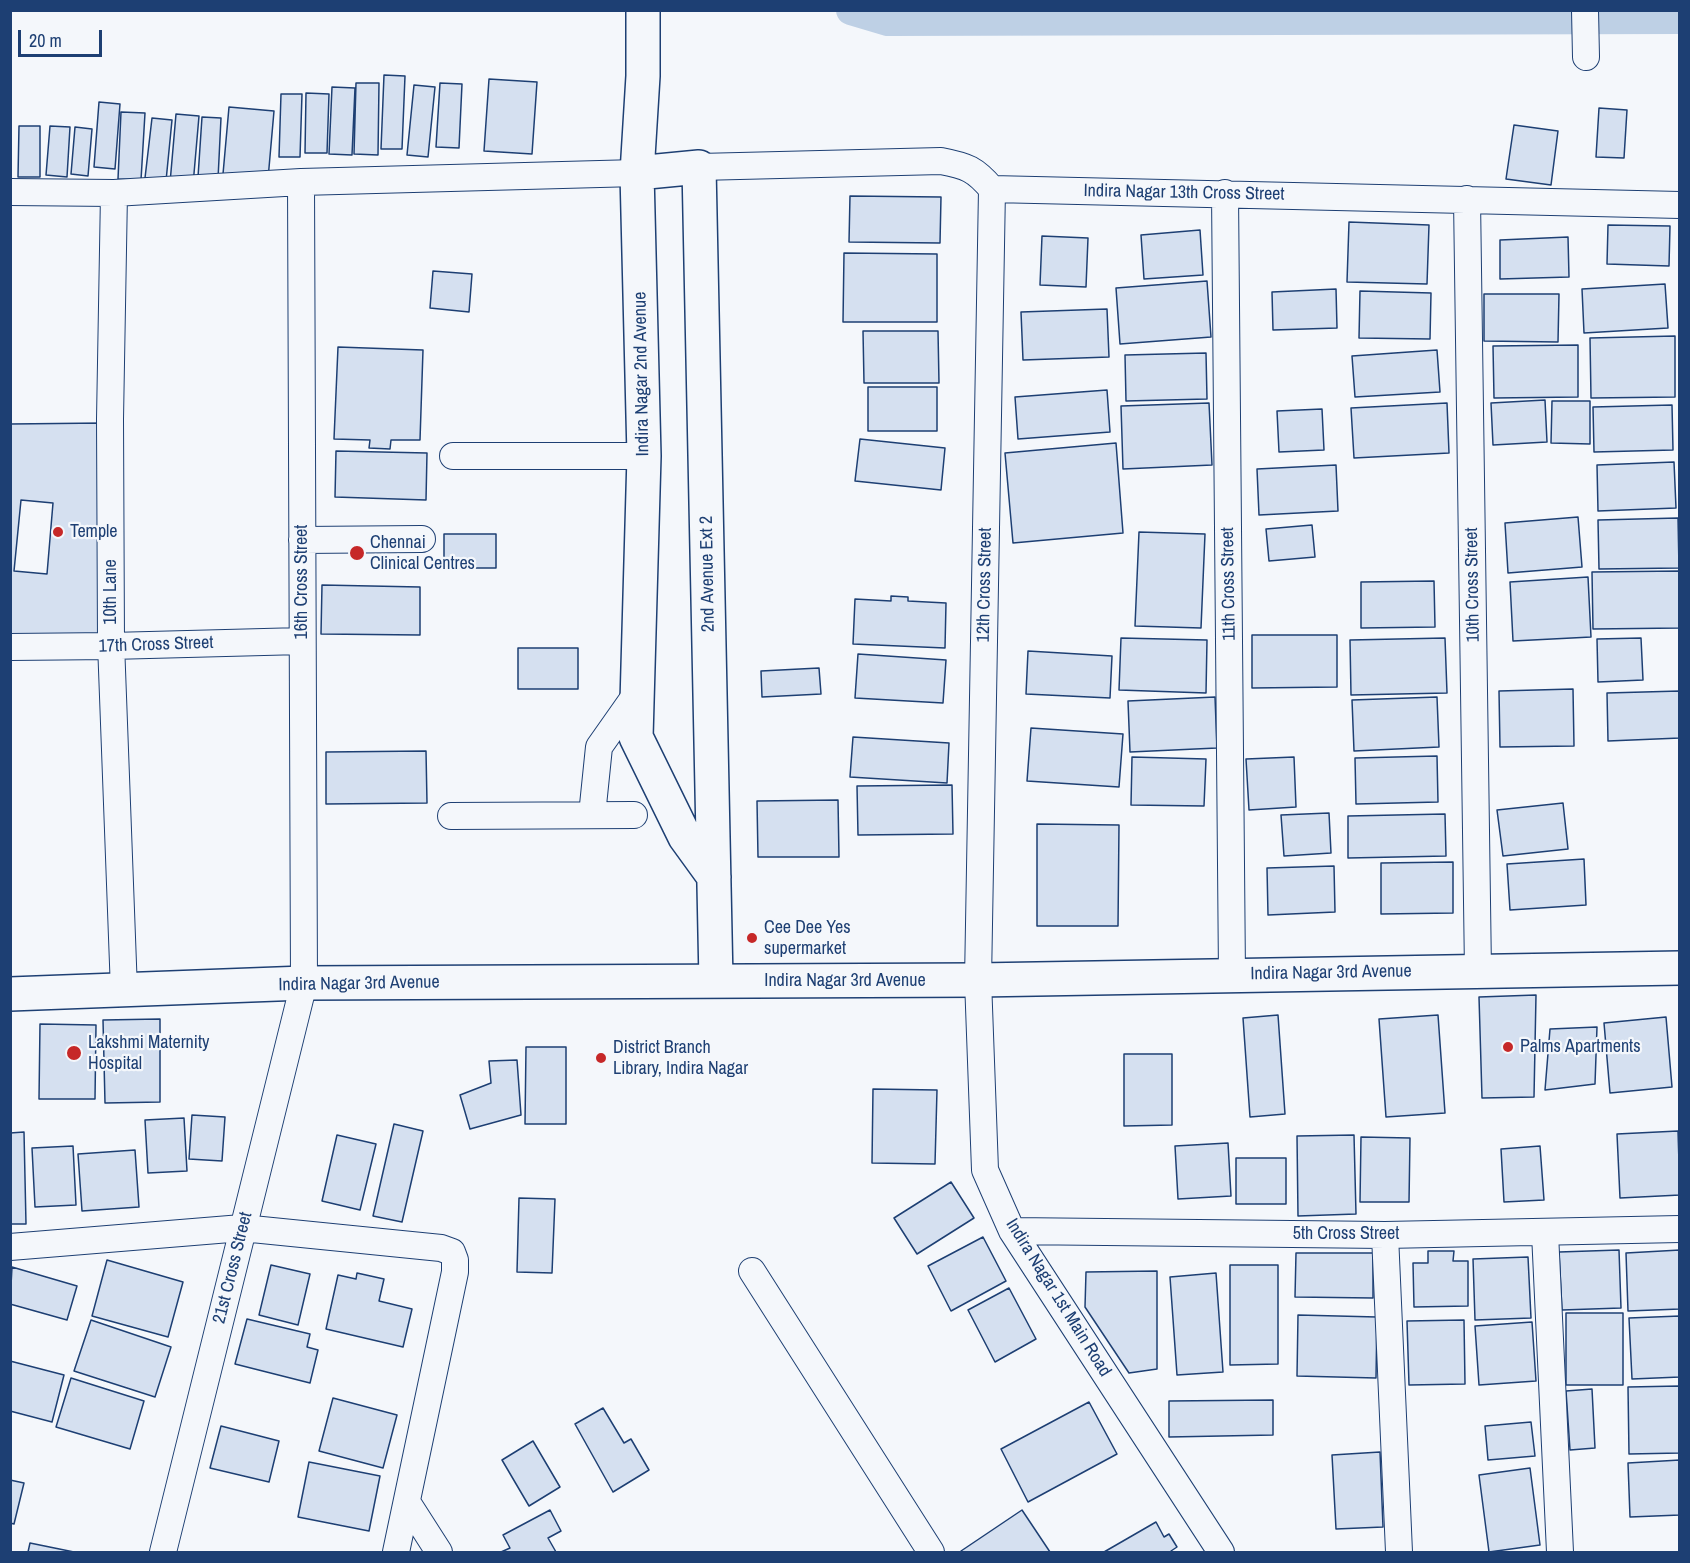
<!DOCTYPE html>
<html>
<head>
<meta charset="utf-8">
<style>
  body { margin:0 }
  #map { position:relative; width:1690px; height:1563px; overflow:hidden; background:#f4f7fb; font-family:"Archivo Narrow",sans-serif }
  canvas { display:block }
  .frame { position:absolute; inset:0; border:12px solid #1d3f73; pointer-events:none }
  .scale { position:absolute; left:18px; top:30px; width:84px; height:27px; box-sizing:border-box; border:3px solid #1d3f73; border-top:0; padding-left:8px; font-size:18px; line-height:21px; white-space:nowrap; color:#1d3f73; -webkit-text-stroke:4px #f4f7fb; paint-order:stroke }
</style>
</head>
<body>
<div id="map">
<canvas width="1690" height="1563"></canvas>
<div class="frame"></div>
<div class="scale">20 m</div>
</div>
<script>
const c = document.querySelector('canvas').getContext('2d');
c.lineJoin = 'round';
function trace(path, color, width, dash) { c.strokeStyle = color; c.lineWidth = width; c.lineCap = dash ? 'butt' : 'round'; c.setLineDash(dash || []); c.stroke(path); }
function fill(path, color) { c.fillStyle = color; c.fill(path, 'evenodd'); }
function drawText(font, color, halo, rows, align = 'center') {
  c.font = font + ' "Archivo Narrow",sans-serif'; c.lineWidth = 4.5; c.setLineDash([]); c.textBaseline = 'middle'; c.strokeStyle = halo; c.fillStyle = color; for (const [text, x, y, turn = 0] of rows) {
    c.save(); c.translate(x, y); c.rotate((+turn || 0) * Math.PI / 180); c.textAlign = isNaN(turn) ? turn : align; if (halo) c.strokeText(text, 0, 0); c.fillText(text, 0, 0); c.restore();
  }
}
trace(new Path2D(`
  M 851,10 L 888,21 L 1680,19`), '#bed0e5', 30);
const building = new Path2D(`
  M 384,75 L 405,76 L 402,149 L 381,149 Z
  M 489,79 L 537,82 L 532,154 L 484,151 Z
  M 356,83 L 379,83 L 378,155 L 354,154 Z
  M 440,83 L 462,84 L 459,148 L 436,147 Z
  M 414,85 L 435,87 L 428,157 L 407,155 Z
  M 332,87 L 355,88 L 352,155 L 329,154 Z
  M 306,93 L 329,94 L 327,153 L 305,153 Z
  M 281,94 L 302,94 L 300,157 L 279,157 Z
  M 99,102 L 120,104 L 115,169 L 94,167 Z
  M 229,107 L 274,111 L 268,179 L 223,174 Z
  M 1599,108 L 1627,110 L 1624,158 L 1596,157 Z
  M 121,112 L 145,113 L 141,180 L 118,179 Z
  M 176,114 L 199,116 L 193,185 L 170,183 Z
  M 202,117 L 221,118 L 218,179 L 198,177 Z
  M 152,118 L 172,120 L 166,181 L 145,178 Z
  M 1514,125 L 1558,131 L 1551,185 L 1506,179 Z
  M 19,126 L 40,126 L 40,177 L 18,177 Z
  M 50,126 L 70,127 L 67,177 L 46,175 Z
  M 75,127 L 92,129 L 88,176 L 71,174 Z
  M 850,196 L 941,197 L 940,243 L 849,242 Z
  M 1349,222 L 1429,225 L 1427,284 L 1347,282 Z
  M 1608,225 L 1670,226 L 1669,266 L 1607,264 Z
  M 1200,230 L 1203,275 L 1144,279 L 1141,235 Z
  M 1042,236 L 1088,238 L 1086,287 L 1040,285 Z
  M 1568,237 L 1569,277 L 1500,279 L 1500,240 Z
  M 844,253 L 937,254 L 937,322 L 843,322 Z
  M 433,271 L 472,274 L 469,312 L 430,308 Z
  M 1207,281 L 1211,337 L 1120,344 L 1116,288 Z
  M 1665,284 L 1668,328 L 1584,333 L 1582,289 Z
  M 1336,289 L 1337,328 L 1273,330 L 1272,292 Z
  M 1360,291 L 1431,293 L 1430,339 L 1359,338 Z
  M 1484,294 L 1559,294 L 1558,342 L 1484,341 Z
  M 1107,309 L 1109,357 L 1023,360 L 1021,312 Z
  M 863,331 L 938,331 L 939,383 L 864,383 Z
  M 1675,336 L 1675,397 L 1591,398 L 1590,338 Z
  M 1578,345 L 1578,397 L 1494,398 L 1493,346 Z
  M 338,347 L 423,350 L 420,440 L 391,440 L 390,449 L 369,448 L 370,440 L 334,439 Z
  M 1437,350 L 1440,392 L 1355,397 L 1352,356 Z
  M 1206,353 L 1207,399 L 1126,401 L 1125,355 Z
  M 868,387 L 937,387 L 937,431 L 868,431 Z
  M 1107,390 L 1110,432 L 1018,439 L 1015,397 Z
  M 1545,400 L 1547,442 L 1493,445 L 1491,403 Z
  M 1552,401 L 1590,401 L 1590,444 L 1551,443 Z
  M 1209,403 L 1212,465 L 1123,469 L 1121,406 Z
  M 1447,403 L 1449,453 L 1354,458 L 1351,408 Z
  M 1672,405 L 1673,450 L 1594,452 L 1593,407 Z
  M 1322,409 L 1324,450 L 1279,452 L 1277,411 Z
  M 104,423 L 105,640 L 10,641 L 10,424 Z
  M 860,439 L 945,448 L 941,490 L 855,481 Z
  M 1116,443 L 1123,533 L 1013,543 L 1005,453 Z
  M 336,451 L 427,453 L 426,500 L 335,497 Z
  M 1674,462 L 1676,508 L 1598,511 L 1597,465 Z
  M 1336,465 L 1338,511 L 1259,515 L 1257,469 Z
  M 21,500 L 53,503 L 47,574 L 14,571 Z
  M 1578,517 L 1582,567 L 1508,573 L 1505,523 Z
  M 1678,518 L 1679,568 L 1599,569 L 1598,520 Z
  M 1312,525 L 1315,557 L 1269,561 L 1266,529 Z
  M 1139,532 L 1205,534 L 1201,628 L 1135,626 Z
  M 444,534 L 496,534 L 496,568 L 444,568 Z
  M 1680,571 L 1680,628 L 1593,629 L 1592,572 Z
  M 1588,577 L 1591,637 L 1513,641 L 1510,582 Z
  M 1434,581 L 1435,627 L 1361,628 L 1361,582 Z
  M 322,585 L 420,587 L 420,635 L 321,634 Z
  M 891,596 L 908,597 L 908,601 L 946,603 L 945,648 L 853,644 L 855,599 L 891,601 Z
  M 1252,635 L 1337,635 L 1337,687 L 1252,688 Z
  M 1121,638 L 1207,640 L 1206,693 L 1119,690 Z
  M 1445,638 L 1447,693 L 1351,695 L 1350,640 Z
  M 1641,638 L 1643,680 L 1598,682 L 1597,639 Z
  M 518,648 L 578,648 L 578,689 L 518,689 Z
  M 1028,651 L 1112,656 L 1110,698 L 1026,694 Z
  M 858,654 L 946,660 L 943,703 L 855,698 Z
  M 819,668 L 821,694 L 762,697 L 761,671 Z
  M 1573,689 L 1574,746 L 1500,747 L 1499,691 Z
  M 1680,691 L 1680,738 L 1608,741 L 1607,693 Z
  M 1215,697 L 1217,748 L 1130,752 L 1128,701 Z
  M 1437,697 L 1439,747 L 1354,751 L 1352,700 Z
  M 1031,728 L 1123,734 L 1119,787 L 1027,781 Z
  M 853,737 L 949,743 L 947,783 L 850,777 Z
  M 426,751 L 427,803 L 326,804 L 326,752 Z
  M 1437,756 L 1438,802 L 1356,804 L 1355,758 Z
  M 1132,757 L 1206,759 L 1204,806 L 1131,805 Z
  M 1294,757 L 1296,807 L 1249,810 L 1246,759 Z
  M 952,785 L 953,834 L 858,835 L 857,786 Z
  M 838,800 L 839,857 L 758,857 L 757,801 Z
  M 1563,803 L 1568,849 L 1503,856 L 1497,810 Z
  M 1329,813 L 1331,853 L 1284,856 L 1281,815 Z
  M 1445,814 L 1446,856 L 1348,858 L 1348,816 Z
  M 1037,824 L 1119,825 L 1118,926 L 1037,926 Z
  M 1584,859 L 1586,905 L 1510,910 L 1507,864 Z
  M 1453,862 L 1453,913 L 1381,914 L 1381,863 Z
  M 1334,866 L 1335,912 L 1268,915 L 1267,868 Z
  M 1536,995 L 1534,1097 L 1482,1098 L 1479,997 Z
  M 1278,1015 L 1285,1114 L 1250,1117 L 1243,1018 Z
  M 1438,1015 L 1445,1113 L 1386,1117 L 1379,1019 Z
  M 1666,1017 L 1672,1087 L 1610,1093 L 1604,1023 Z
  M 160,1019 L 160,1102 L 105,1103 L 103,1020 Z
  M 40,1024 L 96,1025 L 95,1099 L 39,1099 Z
  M 1597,1027 L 1595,1084 L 1545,1090 L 1550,1029 Z
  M 526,1047 L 566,1047 L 566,1124 L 525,1124 Z
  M 1124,1054 L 1172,1054 L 1172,1125 L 1124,1126 Z
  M 517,1060 L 521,1115 L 470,1129 L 460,1095 L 491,1083 L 489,1061 Z
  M 873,1089 L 937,1090 L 935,1164 L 872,1163 Z
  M 192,1115 L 225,1117 L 222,1161 L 189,1159 Z
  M 184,1118 L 187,1171 L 148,1173 L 145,1120 Z
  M 394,1124 L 423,1131 L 402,1222 L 373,1216 Z
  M 1678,1131 L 1680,1195 L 1620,1198 L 1617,1134 Z
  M 24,1132 L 26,1224 L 10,1224 L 10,1133 Z
  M 337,1135 L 376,1144 L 360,1210 L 322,1201 Z
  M 1354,1135 L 1356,1214 L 1298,1216 L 1297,1136 Z
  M 1361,1137 L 1410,1138 L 1409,1202 L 1360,1202 Z
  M 1228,1143 L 1231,1196 L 1178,1199 L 1175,1146 Z
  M 73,1146 L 76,1205 L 35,1207 L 32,1148 Z
  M 1540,1146 L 1544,1200 L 1504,1202 L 1501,1149 Z
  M 135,1150 L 139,1207 L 82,1211 L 78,1154 Z
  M 1236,1158 L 1286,1158 L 1286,1204 L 1236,1204 Z
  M 951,1182 L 974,1218 L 917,1254 L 894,1218 Z
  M 519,1198 L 555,1199 L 552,1273 L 517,1272 Z
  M 983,1237 L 1006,1281 L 951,1311 L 928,1266 Z
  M 1619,1250 L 1621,1308 L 1562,1310 L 1559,1252 Z
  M 1680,1250 L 1680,1309 L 1628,1311 L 1626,1253 Z
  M 1428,1251 L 1454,1251 L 1453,1261 L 1468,1261 L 1468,1306 L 1414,1307 L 1413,1263 L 1428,1263 Z
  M 1296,1253 L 1373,1253 L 1373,1298 L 1295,1297 Z
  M 1528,1257 L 1531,1318 L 1475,1320 L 1473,1259 Z
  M 107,1260 L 183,1282 L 168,1337 L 92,1316 Z
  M 271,1265 L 310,1274 L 298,1325 L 259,1315 Z
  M 1230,1265 L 1278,1265 L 1278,1364 L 1230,1365 Z
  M 12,1267 L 77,1286 L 67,1320 L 10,1304 Z
  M 1157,1271 L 1157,1369 L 1129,1373 L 1085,1307 L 1086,1272 Z
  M 357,1273 L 384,1279 L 379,1301 L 412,1309 L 403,1347 L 326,1329 L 338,1275 L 356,1279 Z
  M 1216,1273 L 1223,1372 L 1177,1375 L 1170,1277 Z
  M 1009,1288 L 1036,1339 L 995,1362 L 968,1310 Z
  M 1566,1313 L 1623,1313 L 1623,1385 L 1566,1385 Z
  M 1298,1315 L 1377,1317 L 1376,1378 L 1297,1376 Z
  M 1680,1316 L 1680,1377 L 1632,1379 L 1629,1318 Z
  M 247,1319 L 310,1334 L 307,1347 L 318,1350 L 310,1383 L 235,1364 Z
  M 91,1320 L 171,1347 L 155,1397 L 74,1371 Z
  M 1464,1320 L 1465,1384 L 1409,1385 L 1407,1321 Z
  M 1532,1322 L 1536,1381 L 1479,1385 L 1475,1326 Z
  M 10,1361 L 64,1375 L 52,1422 L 10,1411 Z
  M 71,1378 L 144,1401 L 130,1449 L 56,1427 Z
  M 1680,1386 L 1680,1453 L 1629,1454 L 1628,1387 Z
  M 1592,1389 L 1595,1448 L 1570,1450 L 1566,1391 Z
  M 333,1398 L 397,1415 L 383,1468 L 319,1451 Z
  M 1273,1400 L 1273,1435 L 1169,1437 L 1169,1401 Z
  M 1089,1402 L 1117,1454 L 1028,1502 L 1001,1449 Z
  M 603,1408 L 624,1443 L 631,1439 L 649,1470 L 613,1492 L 575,1424 Z
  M 1531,1422 L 1535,1456 L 1488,1460 L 1485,1426 Z
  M 221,1426 L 279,1441 L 269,1482 L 210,1468 Z
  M 533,1441 L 560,1487 L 529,1506 L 502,1460 Z
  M 1380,1452 L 1383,1527 L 1336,1529 L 1332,1455 Z
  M 1680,1460 L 1680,1515 L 1630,1517 L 1628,1463 Z
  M 309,1462 L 380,1476 L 369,1531 L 298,1517 Z
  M 1530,1468 L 1540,1545 L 1489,1552 L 1479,1475 Z
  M 10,1480 L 24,1483 L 14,1524 L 10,1523 Z
  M 550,1510 L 561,1531 L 548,1538 L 556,1552 L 501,1552 L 510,1548 L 503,1535 Z
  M 1022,1510 L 1050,1552 L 961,1552 L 961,1551 Z
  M 1156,1522 L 1164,1537 L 1169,1534 L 1177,1547 L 1171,1551 L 1172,1552 L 1104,1552 Z
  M 30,1543 L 74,1552 L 28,1552 Z`);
fill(building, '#d5e0f0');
trace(building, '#1d3f73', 1.5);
const street = new Path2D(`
  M 1585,10 L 1586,57
  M 699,167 L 941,161 C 967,166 975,169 992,189 L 1680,205
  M 992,189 L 978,980 L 985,1170 L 1012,1231 L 1221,1552
  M 10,192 L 114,193 L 301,182 L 637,173
  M 114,193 L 110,419 L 111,643 L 124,991
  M 1225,193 L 1232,975
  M 1467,199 L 1478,971
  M 453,456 L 644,456
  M 302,540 L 422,539
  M 10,647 L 111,646 L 302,641
  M 592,815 L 599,747 L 637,693
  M 451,816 L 634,815
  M 1012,1231 L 1385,1235 L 1680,1229
  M 1545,1233 L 1560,1552
  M 1385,1235 L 1399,1552
  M 10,1247 L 242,1228 L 441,1248 L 452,1252 L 455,1260 L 455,1272 L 396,1552
  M 752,1271 L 931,1552
  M 407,1502 L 439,1552
  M 163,1552 L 304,983 L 301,182`);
const secondary = new Path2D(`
  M 643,10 L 643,76 L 637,173 L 644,456 L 636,737 L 685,837 L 714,877
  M 637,173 L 699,167 L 716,981
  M 10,994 L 304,983 L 978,980 L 1680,968`);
trace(street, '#1d3f73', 28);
trace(secondary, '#1d3f73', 36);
trace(street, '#f4f7fb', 26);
trace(secondary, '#f4f7fb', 33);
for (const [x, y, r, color] of [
  [58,532,6,"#c62828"],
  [357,553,8,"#c62828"],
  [752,938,6,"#c62828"],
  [1508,1047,6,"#c62828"],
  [74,1053,8,"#c62828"],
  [601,1058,6,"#c62828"]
]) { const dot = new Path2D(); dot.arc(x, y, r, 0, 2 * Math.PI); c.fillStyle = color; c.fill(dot); trace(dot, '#f4f7fb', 2); }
drawText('18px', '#1d3f73', '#f4f7fb', [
  ["Indira Nagar 13th Cross Street",1184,193,1],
  ["Indira Nagar 2nd Avenue",642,374,-91],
  ["2nd Avenue Ext 2",708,574,-91],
  ["16th Cross Street",302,582,-90],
  ["11th Cross Street",1229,584,-91],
  ["12th Cross Street",985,585,-89],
  ["10th Cross Street",1473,585,-91],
  ["10th Lane",111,592,-90],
  ["17th Cross Street",156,645,-2],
  ["Indira Nagar 3rd Avenue",1331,973,-1],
  ["Indira Nagar 3rd Avenue",845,981],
  ["Indira Nagar 3rd Avenue",359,984,-1],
  ["5th Cross Street",1346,1234],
  ["21st Cross Street",233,1268,-76],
  ["Indira Nagar 1st Main Road",1058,1298,58]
]);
drawText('18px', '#1d3f73', '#f4f7fb', [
  ["Temple",70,532],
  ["Chennai",370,543],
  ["Clinical Centres",370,564],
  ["Cee Dee Yes",764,928],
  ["supermarket",764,949],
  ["Lakshmi Maternity",88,1043],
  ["Hospital",88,1064],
  ["Palms Apartments",1520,1047],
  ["District Branch",613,1048],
  ["Library, Indira Nagar",613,1069]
], 'left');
</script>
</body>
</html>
